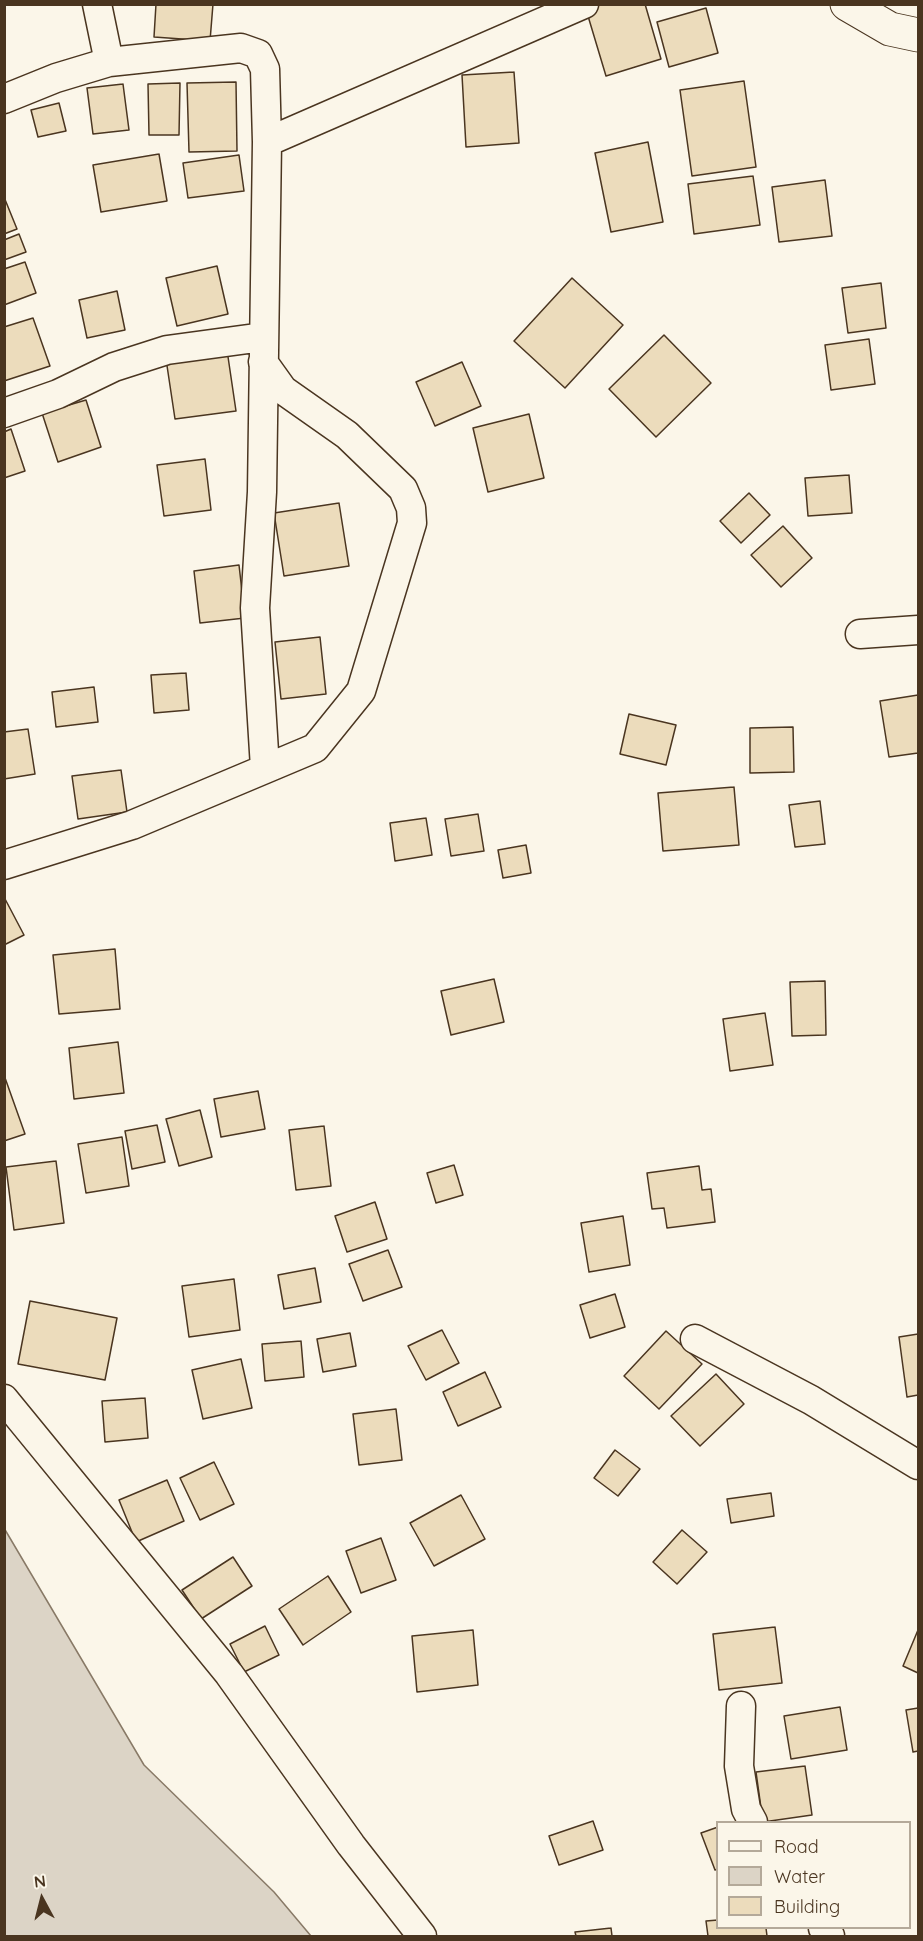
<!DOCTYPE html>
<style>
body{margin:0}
#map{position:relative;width:923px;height:1941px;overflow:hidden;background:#fbf6e9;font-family:Quicksand,sans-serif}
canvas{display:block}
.frame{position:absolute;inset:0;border:6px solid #4a3520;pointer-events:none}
.legend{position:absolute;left:716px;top:1821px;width:195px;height:108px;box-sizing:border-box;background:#fbf6e9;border:2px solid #b4a999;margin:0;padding:8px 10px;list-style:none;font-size:18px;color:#4a3520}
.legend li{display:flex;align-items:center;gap:12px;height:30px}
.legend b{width:30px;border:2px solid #b4a999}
.north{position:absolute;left:12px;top:1869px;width:60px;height:60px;-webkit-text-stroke:4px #fbf6e9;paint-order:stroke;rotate:353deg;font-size:16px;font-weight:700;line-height:24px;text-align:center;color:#4a3520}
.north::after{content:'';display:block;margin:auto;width:21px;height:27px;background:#4a3520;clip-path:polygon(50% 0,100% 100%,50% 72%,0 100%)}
</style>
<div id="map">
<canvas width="923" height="1941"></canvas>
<div class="frame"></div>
<ul class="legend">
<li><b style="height:8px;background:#fbf6e9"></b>Road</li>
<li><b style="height:16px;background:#dcd4c6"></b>Water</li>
<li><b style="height:16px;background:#ecdcbc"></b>Building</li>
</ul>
<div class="north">N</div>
</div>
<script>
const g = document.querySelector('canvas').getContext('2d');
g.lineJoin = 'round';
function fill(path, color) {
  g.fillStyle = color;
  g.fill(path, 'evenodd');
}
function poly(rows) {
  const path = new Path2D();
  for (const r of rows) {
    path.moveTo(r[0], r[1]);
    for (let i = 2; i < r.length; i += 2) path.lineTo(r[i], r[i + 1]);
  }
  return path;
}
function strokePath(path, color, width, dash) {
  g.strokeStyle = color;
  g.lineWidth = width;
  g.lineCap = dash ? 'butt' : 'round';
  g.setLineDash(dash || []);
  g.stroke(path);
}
const water = poly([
 [4,1528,144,1765,274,1892,311,1936,5,1936,4,1528]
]);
fill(water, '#dcd4c6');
strokePath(water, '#887966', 1.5);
const building = poly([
 [156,4,213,4,210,41,154,37,156,4],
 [589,4,645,4,661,59,606,76,585,6,589,4],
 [706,8,718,53,669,67,657,22,706,8],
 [514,72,519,143,466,147,462,75,514,72],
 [744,81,756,167,692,176,680,90,744,81],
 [236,82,237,151,189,152,187,83,236,82],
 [180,83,179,135,149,135,148,84,180,83],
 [123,84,129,130,93,134,87,88,123,84],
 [59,103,66,131,38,137,31,110,59,103],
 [648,142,663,222,611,232,595,153,648,142],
 [159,154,167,201,101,212,93,165,159,154],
 [239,155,244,191,188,198,183,163,239,155],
 [753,176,760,225,694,234,688,184,753,176],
 [825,180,832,236,779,242,772,187,825,180],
 [4,197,17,229,4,234,4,197],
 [19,234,26,252,4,260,4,240,19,234],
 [25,262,36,293,4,305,4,269,25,262],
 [217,266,228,314,177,326,166,278,217,266],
 [572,278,623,325,565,388,514,341,572,278],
 [881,283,886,328,848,333,842,288,881,283],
 [117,291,125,330,87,338,79,300,117,291],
 [33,318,50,366,4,381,4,327,33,318],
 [664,335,711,383,656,437,609,389,664,335],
 [869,339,875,384,831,390,825,345,869,339],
 [227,350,236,411,175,419,166,359,227,350],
 [462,362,481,406,435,426,416,382,462,362],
 [86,400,101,447,58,462,42,413,86,400],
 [529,414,544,478,488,492,473,428,529,414],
 [11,429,25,471,4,478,4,432,11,429],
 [205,459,211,510,164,516,157,465,205,459],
 [849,475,852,513,808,516,805,478,849,475],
 [749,493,770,515,741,543,720,521,749,493],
 [339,503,349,566,284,576,274,513,339,503],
 [783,526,812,558,781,587,751,555,783,526],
 [239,565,245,618,200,623,194,571,239,565],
 [320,637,326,694,281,699,275,642,320,637],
 [186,673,189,710,154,713,151,675,186,673],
 [94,687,98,722,56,727,52,692,94,687],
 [918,695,918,753,889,757,880,701,918,695],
 [629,714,676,725,666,765,620,754,629,714],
 [793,727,794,772,750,773,750,728,793,727],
 [28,729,35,774,4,779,4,732,28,729],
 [121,770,127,812,78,819,72,776,121,770],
 [734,787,739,845,663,851,658,793,734,787],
 [820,801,825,844,795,847,789,805,820,801],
 [478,814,484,851,451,856,445,819,478,814],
 [426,818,432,855,395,861,390,823,426,818],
 [526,845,531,873,503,878,498,850,526,845],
 [4,897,24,935,4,945,4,897],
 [115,949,120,1009,59,1014,53,955,115,949],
 [494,979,504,1022,451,1035,441,991,494,979],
 [825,981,826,1035,792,1036,790,982,825,981],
 [765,1013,773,1065,730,1071,723,1019,765,1013],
 [118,1042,124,1093,74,1099,69,1048,118,1042],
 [4,1075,25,1134,4,1141,4,1075],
 [258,1091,265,1129,221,1137,214,1099,258,1091],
 [200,1110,212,1157,179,1166,166,1119,200,1110],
 [157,1125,165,1162,132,1169,125,1131,157,1125],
 [324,1126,331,1186,296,1190,289,1130,324,1126],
 [122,1137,129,1186,86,1193,78,1144,122,1137],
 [56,1161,64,1223,14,1230,6,1167,56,1161],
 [454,1165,463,1195,436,1203,427,1173,454,1165],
 [699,1166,702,1190,711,1189,715,1222,667,1228,664,1208,652,1209,647,1173,699,1166],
 [375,1202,387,1239,347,1252,335,1216,375,1202],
 [623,1216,630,1265,589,1272,581,1223,623,1216],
 [388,1250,402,1287,363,1301,349,1264,388,1250],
 [315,1268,321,1302,284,1309,278,1275,315,1268],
 [234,1279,240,1330,189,1337,182,1286,234,1279],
 [615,1294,625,1327,590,1338,580,1305,615,1294],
 [30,1301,117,1318,105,1380,18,1364,30,1301],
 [442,1330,459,1363,426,1380,408,1346,442,1330],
 [666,1331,702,1364,659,1409,624,1376,666,1331],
 [350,1333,356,1366,323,1372,317,1339,350,1333],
 [918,1334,918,1395,907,1397,899,1337,918,1334],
 [301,1341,304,1377,265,1381,262,1344,301,1341],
 [241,1359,252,1408,203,1419,192,1370,241,1359],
 [485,1372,501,1407,458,1426,443,1392,485,1372],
 [716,1374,744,1404,700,1446,671,1416,716,1374],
 [145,1398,148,1438,105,1442,102,1401,145,1398],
 [396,1409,402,1460,359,1465,353,1414,396,1409],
 [615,1450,640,1469,618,1496,594,1478,615,1450],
 [214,1462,234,1504,200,1520,180,1478,214,1462],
 [167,1480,184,1521,136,1542,119,1500,167,1480],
 [771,1493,774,1516,731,1523,727,1499,771,1493],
 [461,1495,485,1539,434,1566,410,1523,461,1495],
 [682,1530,707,1552,677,1584,653,1562,682,1530],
 [381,1538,396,1580,361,1593,346,1551,381,1538],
 [233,1557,252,1586,201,1619,182,1590,233,1557],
 [328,1576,351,1612,303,1645,279,1609,328,1576],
 [265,1626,279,1655,244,1672,230,1644,265,1626],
 [775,1627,782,1683,719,1690,713,1634,775,1627],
 [473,1630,478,1685,417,1692,412,1636,473,1630],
 [918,1630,918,1673,903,1666,918,1630],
 [840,1707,847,1750,791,1759,784,1716,840,1707],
 [918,1708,918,1751,913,1752,906,1710,918,1708],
 [805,1766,812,1815,763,1822,756,1772,805,1766],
 [593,1821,603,1850,559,1865,549,1836,593,1821],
 [718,1827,718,1869,715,1870,701,1833,718,1827],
 [718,1920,718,1928,766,1928,767,1936,708,1936,706,1921,718,1920],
 [611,1928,612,1936,576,1936,575,1932,611,1928]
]);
fill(building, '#ecdcbc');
strokePath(building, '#4a3520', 1.5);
const street = poly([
 [97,4,109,62],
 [4,99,56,78,109,62,241,48,258,54,265,69,267,142,262,492,255,608,265,768],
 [267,142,584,4],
 [4,413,58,394,114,367,167,350,263,337],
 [860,634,918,630],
 [4,865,132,825,315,748,361,691,412,523,411,508,403,489,347,435,283,390,263,362],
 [695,1339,811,1400,918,1465],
 [4,1399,229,1674,351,1845,422,1936],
 [741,1706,739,1766,746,1809,753,1822],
 [823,1928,830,1936]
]);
const primary = poly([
 [847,4,890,29,918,35]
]);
strokePath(street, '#4a3520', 31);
strokePath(primary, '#4a3520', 35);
strokePath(street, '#fbf6e9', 28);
strokePath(primary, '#fbf6e9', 33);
</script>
